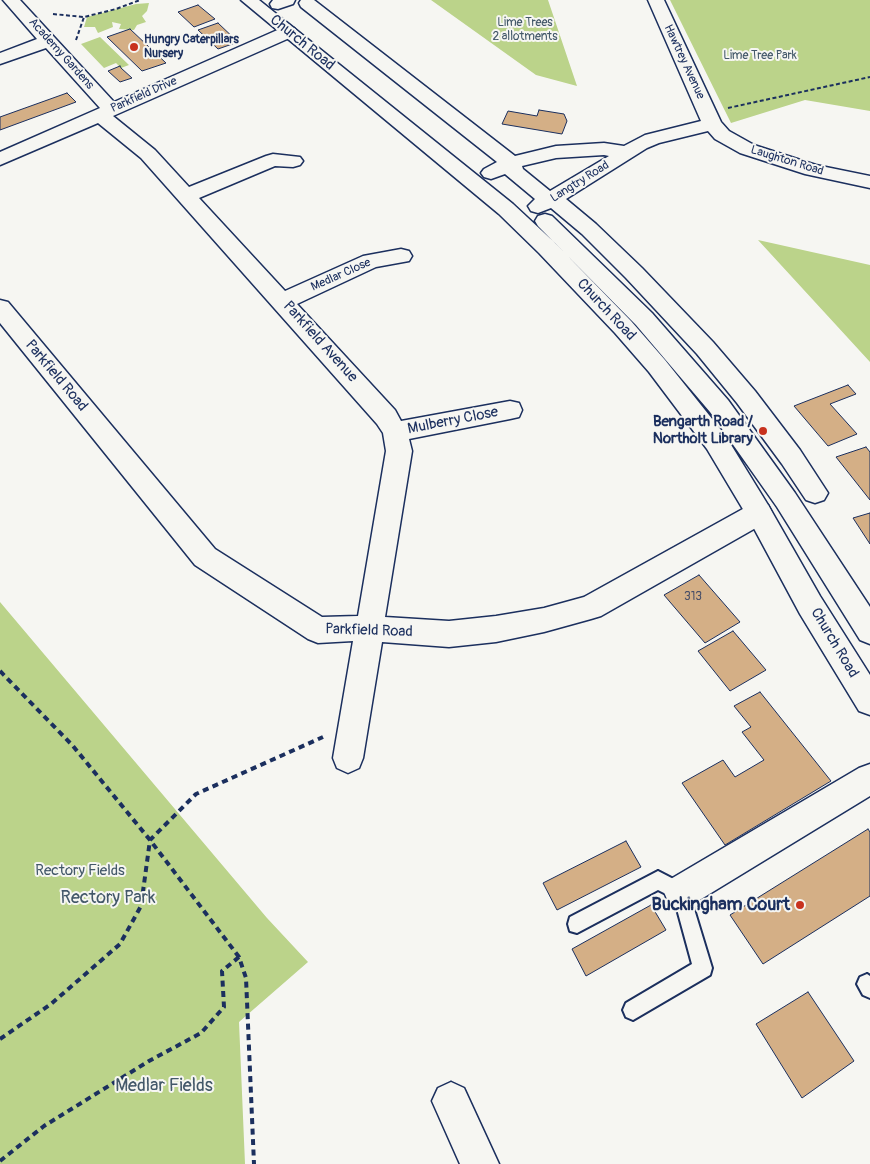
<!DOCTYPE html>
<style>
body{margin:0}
canvas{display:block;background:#f6f6f2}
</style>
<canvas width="870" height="1164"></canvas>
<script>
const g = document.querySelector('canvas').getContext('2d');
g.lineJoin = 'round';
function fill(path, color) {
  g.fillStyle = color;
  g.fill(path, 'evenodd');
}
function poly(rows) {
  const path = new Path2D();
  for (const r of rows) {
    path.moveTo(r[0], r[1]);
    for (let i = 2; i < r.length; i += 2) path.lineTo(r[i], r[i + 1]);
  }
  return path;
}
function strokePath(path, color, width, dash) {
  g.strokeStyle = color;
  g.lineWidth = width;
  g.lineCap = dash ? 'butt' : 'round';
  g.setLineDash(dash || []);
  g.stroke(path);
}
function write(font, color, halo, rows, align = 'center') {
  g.font = font + ' Pangolin,sans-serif';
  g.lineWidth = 4;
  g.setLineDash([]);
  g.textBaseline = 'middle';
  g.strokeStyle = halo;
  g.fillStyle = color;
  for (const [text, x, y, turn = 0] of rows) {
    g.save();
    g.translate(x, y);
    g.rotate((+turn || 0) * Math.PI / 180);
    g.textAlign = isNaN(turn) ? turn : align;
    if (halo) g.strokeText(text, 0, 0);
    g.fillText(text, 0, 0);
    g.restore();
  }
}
fill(poly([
 [431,0,548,0,577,86,536,75],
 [670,0,870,0,870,111,805,100,731,123],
 [149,3,147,11,142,16,146,22,137,25,134,30,119,29,121,24,112,22,113,27,98,33,95,27,84,27,87,17,136,4],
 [100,37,129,65,121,68,116,63,104,68,81,44],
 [758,240,870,265,870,362],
 [0,602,267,918,308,962,239,1022,245,1164,0,1164]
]), '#bbd38a');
const building = poly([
 [198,5,215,19,194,27,178,12,198,5],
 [218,23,238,42,218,49,198,30,218,23],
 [130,29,166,63,142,71,107,37,130,29],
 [120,66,121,68,132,78,120,82,108,71,120,66],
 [67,93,76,102,0,130,0,117,67,93],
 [539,110,564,114,567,121,562,134,502,124,508,111,537,116,539,110],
 [848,385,856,394,830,404,857,434,828,446,794,406,848,385],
 [866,447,870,452,870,500,836,457,866,447],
 [870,513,870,544,853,518,870,513],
 [699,575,740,622,705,643,664,595,699,575],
 [733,631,766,670,730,691,698,651,733,631],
 [760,692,831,781,725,845,682,783,723,760,735,777,764,760,742,732,751,727,734,706,760,692],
 [868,829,870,832,870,896,763,964,730,915,868,829],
 [626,841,641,867,557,910,543,883,626,841],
 [651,905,666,930,586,976,572,949,651,905],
 [808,992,854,1061,802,1098,756,1024,808,992]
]);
fill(building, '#d4af86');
strokePath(building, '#1b2f5e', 1);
const lane = poly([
 [658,871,687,886,712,968,710,975,633,1020,626,1017,623,1010,626,1003,692,964,674,898,658,890,577,933,570,931,568,924,570,917,658,871],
 [867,974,870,976,870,998,863,995,857,984,860,977,867,974]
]);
const street = poly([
 [3,0,20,0,114,102,282,28,288,27,294,28,297,32,294,36,113,116,155,150,189,187,266,156,273,154,300,157,303,161,300,165,293,167,275,166,199,198,285,291,363,256,401,249,409,251,412,256,409,261,376,267,297,304,395,410,401,421,510,401,519,403,522,410,519,417,510,419,409,439,412,451,385,617,449,621,496,616,544,608,584,597,750,505,759,502,768,505,772,513,768,521,601,616,591,619,544,632,496,642,449,647,382,642,363,758,359,768,348,773,337,768,333,758,353,641,318,643,308,639,195,565,0,323,0,300,8,302,215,549,322,617,358,616,386,451,383,433,377,424,141,158,98,123,0,165,0,152,100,108,46,48,0,64,0,53,37,39,3,0],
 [273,0,295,0,293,4,278,9,272,8,270,4,273,0],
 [301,0,314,0,515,156,556,146,604,143,624,146,645,135,701,121,648,0,664,0,721,122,729,131,754,145,816,165,870,176,870,188,805,174,740,153,715,139,708,131,659,143,647,148,566,199,596,224,642,268,713,342,755,391,800,450,828,493,824,500,815,503,806,500,782,464,737,403,697,354,626,278,582,234,551,208,538,213,531,211,528,206,535,199,505,174,491,179,484,177,481,173,484,169,497,162,301,7,299,3,301,0],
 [604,155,609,156,550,191,523,169,522,166,556,158,604,155],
 [870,764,870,796,693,904,681,909,669,904,664,892,669,880,859,768,870,764],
 [451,1082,464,1088,499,1164,460,1164,432,1101,438,1088,451,1082]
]);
const highway = poly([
 [241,0,259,0,513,204,555,243,631,321,665,360,725,435,768,505,820,596,870,675,870,715,859,711,800,614,750,521,707,449,649,372,615,333,539,253,499,214,241,0],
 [545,214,552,216,652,313,728,400,795,493,870,607,870,644,860,640,777,507,710,412,636,325,538,226,535,221,538,216,545,214]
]);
strokePath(lane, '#1b2f5e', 4);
strokePath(street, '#1b2f5e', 3);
strokePath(highway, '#1b2f5e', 3);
strokePath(poly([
 [53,14,84,17,116,9,140,0],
 [76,40,84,17],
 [728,108,870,77]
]), '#1b2f5e', 2, [4, 2.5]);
strokePath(poly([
 [0,671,73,746,150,840,239,957,246,978,254,1164],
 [0,1039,51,1004,120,944,141,906,150,840,196,794,323,737],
 [0,1161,44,1126,149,1061,201,1033,224,1007,222,971,239,957]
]), '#1b2f5e', 4, [6, 4.5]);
fill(lane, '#f6f6f2');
fill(street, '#f6f6f2');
fill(highway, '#f6f6f2');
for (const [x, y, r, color] of [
 [134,47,5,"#c8321e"],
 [763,431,5,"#c8321e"],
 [800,905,5,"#c8321e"]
]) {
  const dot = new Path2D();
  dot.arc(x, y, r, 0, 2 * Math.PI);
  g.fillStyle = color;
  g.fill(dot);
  strokePath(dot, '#f6f6f2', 2);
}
write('12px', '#435869', '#f6f6f2', [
 ["Lime Trees",525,23],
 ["2 allotments",525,37],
 ["Lime Tree Park",760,56]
]);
write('bold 12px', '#1b2f5e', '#f6f6f2', [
 ["Hungry Caterpillars",144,40],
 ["Nursery",144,54]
], 'left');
write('12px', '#1b2f5e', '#f6f6f2', [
 ["Academy Gardens",61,54,48],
 ["Hawtrey Avenue",684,62,65],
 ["Parkfield Drive",144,95,-24],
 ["Laughton Road",787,161,17],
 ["Langtry Road",580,182,-32],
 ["Medlar Close",341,275,-24]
]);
write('12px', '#494f68', null, [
 ["313",693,597]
]);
write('15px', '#1b2f5e', '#f6f6f2', [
 ["Church Road",302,43,39],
 ["Church Road",606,310,47],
 ["Parkfield Avenue",320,342,48],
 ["Parkfield Road",56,376,50],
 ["Mulberry Close",453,421,-11],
 ["Parkfield Road",369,631,2],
 ["Church Road",834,643,59]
]);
write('bold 15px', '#1b2f5e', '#f6f6f2', [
 ["Bengarth Road /",753,422],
 ["Northolt Library",753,439]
], 'right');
write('15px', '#435869', '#f6f6f2', [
 ["Rectory Fields",80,871]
]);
write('18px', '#435869', '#f6f6f2', [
 ["Rectory Park",108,898],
 ["Medlar Fields",164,1086]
]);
write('bold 18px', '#1b2f5e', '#f6f6f2', [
 ["Buckingham Court",790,905]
], 'right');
</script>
